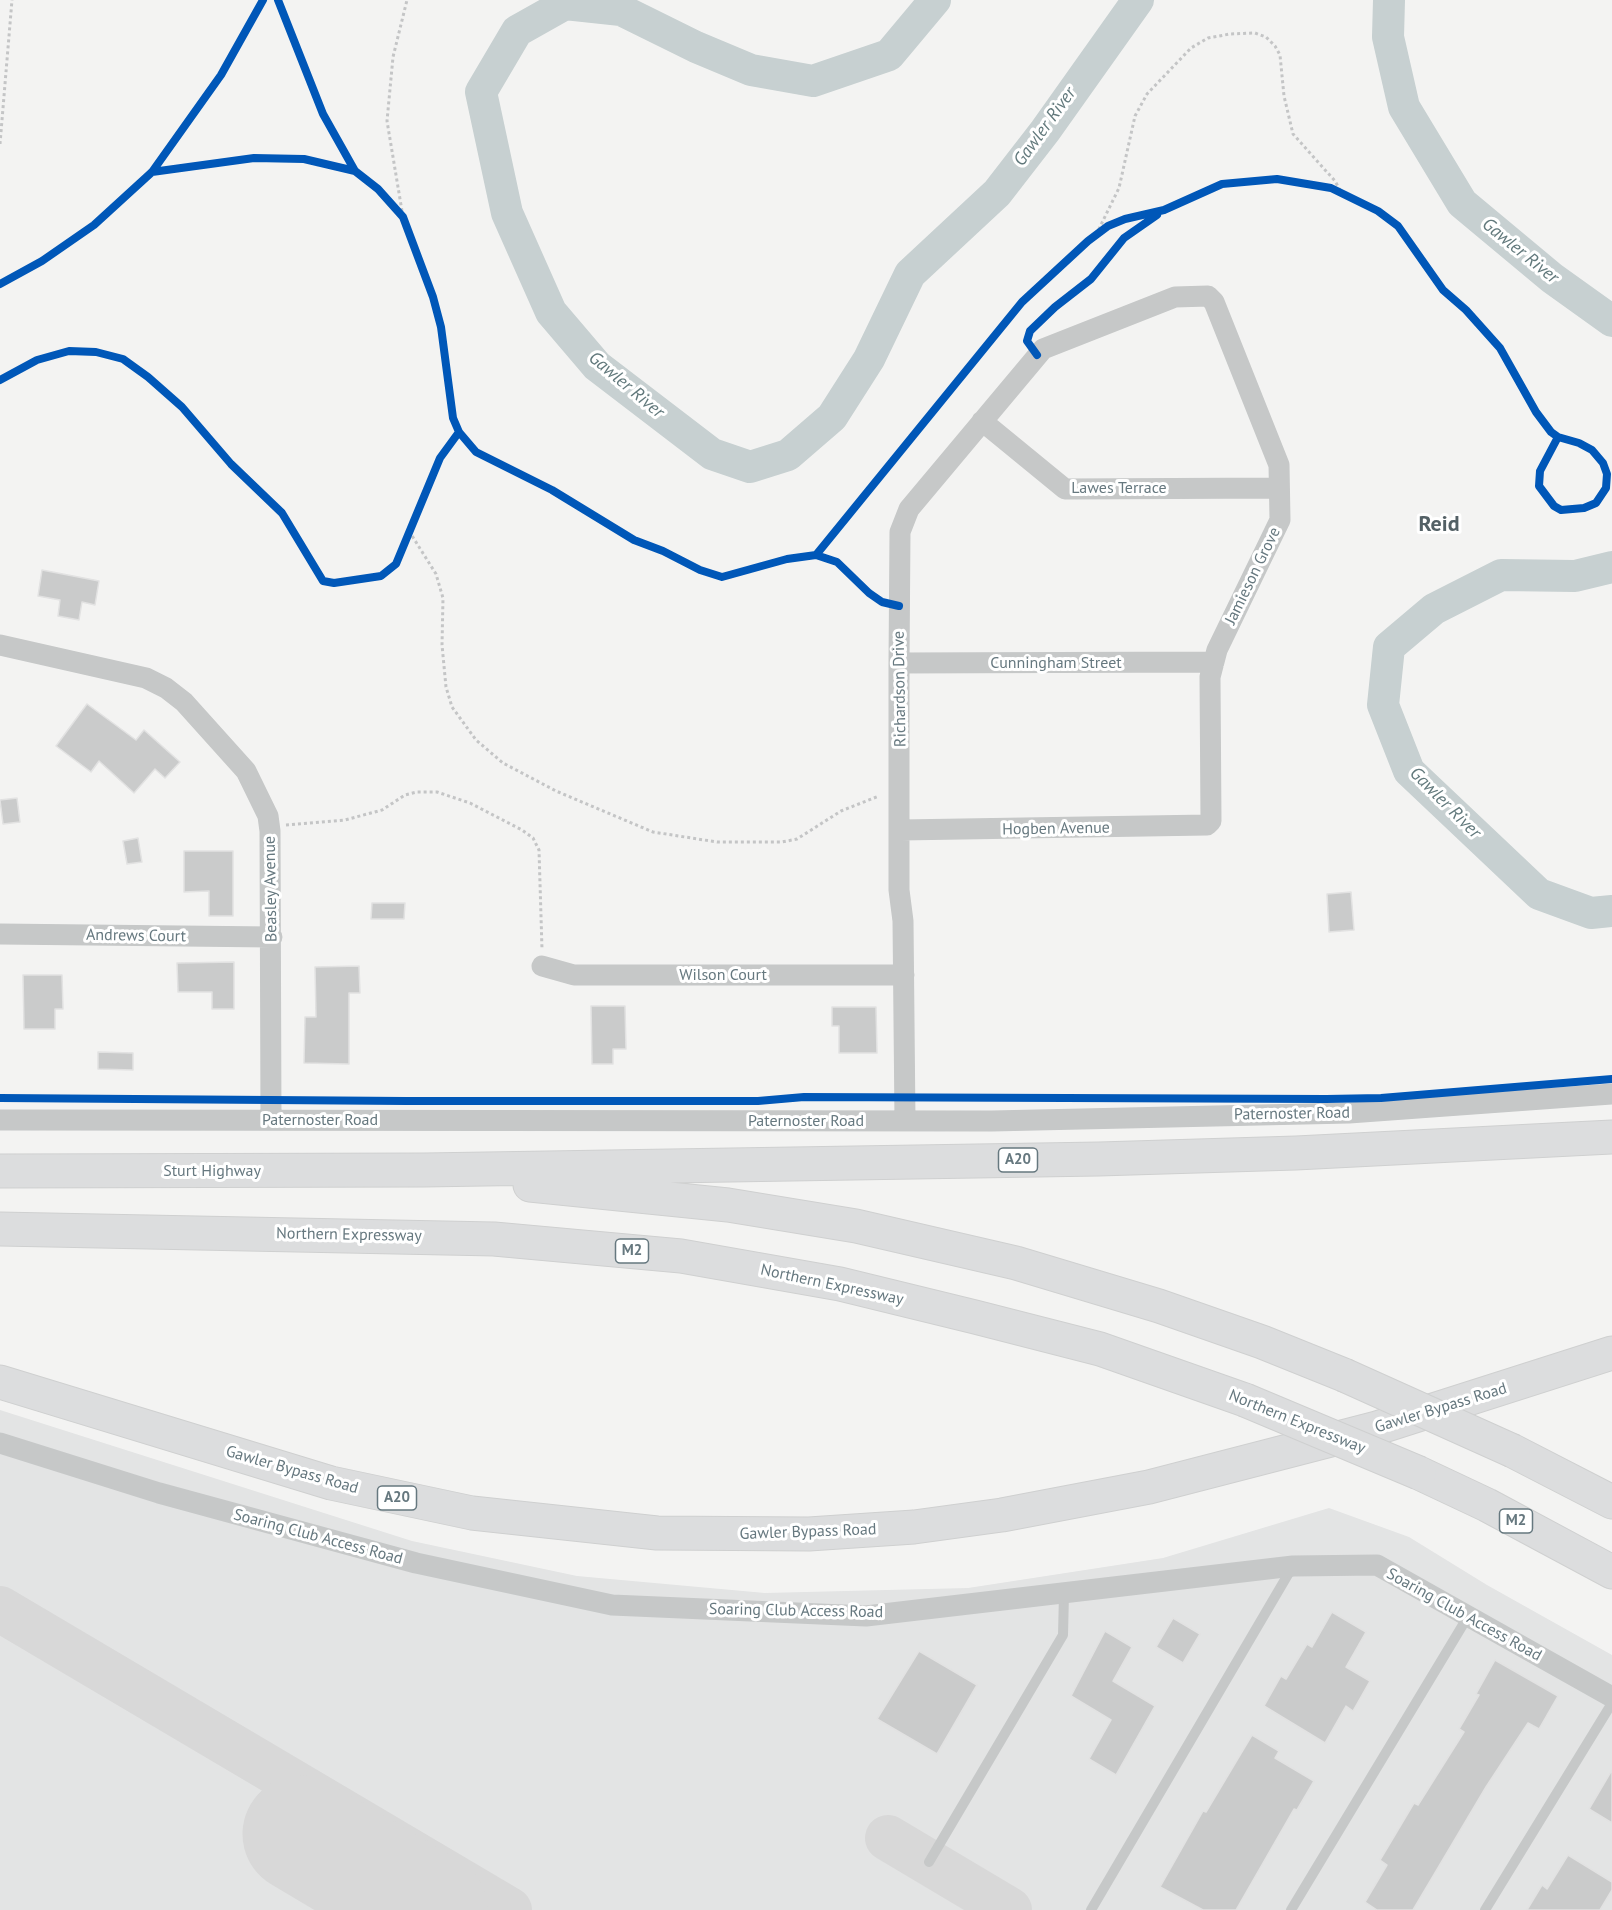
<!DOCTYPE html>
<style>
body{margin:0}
canvas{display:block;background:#f3f3f2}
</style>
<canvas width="1612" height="1910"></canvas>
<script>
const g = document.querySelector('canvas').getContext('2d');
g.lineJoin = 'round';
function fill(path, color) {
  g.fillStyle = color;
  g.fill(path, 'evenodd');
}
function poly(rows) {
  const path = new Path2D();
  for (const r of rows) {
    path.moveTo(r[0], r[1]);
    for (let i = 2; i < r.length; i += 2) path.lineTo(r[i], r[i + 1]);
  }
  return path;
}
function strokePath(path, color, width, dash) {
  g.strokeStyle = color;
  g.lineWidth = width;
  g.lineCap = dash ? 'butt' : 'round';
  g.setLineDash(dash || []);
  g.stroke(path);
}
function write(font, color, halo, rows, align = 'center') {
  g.font = font + ' "PT Sans",sans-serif';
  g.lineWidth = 6;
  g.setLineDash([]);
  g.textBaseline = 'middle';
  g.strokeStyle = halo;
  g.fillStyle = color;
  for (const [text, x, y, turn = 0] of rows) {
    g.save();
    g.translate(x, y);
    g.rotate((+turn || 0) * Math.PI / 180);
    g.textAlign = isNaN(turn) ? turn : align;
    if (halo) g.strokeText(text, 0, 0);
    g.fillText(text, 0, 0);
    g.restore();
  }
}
fill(poly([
 [0,1410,412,1541,577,1576,765,1593,968,1588,1163,1558,1329,1508,1409,1537,1487,1585,1612,1655,1612,1910,0,1910]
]), '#e3e4e4');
strokePath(poly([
 [935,0,889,55,813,81,751,70,696,47,621,10,565,4,517,31,481,92,507,213,551,312,597,366,712,454,750,467,788,455,832,417,869,359,910,274,997,193,1045,131,1138,0],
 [1389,0,1388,37,1404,107,1462,203,1552,278,1612,321],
 [1612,567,1575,576,1501,575,1434,609,1389,647,1383,705,1409,771,1539,894,1591,913,1612,911]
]), '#c7d0d1', 32);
strokePath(poly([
 [0,1609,509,1910],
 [888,1838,1009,1910]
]), '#d8d8d8', 46);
strokePath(poly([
 [301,1834,429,1910]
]), '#d8d8d8', 117);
const building = poly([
 [42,570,99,581,95,605,82,602,79,620,58,616,60,600,38,596,42,570],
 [87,704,136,740,144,730,180,762,165,778,155,769,134,793,99,761,91,772,56,746,87,704],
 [17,798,20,822,3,824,0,800,17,798],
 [138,838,142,862,127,864,123,841,138,838],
 [184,851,233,851,233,916,209,916,209,891,184,892,184,851],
 [1351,892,1354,930,1329,932,1327,894,1351,892],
 [372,903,405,903,404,919,371,919,372,903],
 [234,962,234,1009,212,1009,212,992,178,992,177,963,234,962],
 [359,966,360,993,349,993,349,1064,304,1063,305,1017,316,1017,315,967,359,966],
 [23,975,62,975,63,1009,55,1009,55,1029,24,1029,23,975],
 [591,1006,625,1006,626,1049,613,1049,613,1064,592,1064,591,1006],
 [832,1007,876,1007,877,1053,839,1053,839,1026,832,1026,832,1007],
 [98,1052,133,1053,133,1070,98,1069,98,1052],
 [1332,1612,1366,1632,1346,1667,1370,1681,1353,1711,1346,1706,1325,1743,1264,1706,1281,1676,1286,1679,1307,1644,1312,1647,1332,1612],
 [1173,1618,1200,1634,1183,1663,1156,1647,1173,1618],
 [1105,1631,1132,1647,1113,1681,1155,1706,1116,1775,1089,1759,1111,1720,1071,1696,1105,1631],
 [919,1651,977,1685,937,1754,877,1719,919,1651],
 [1495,1660,1558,1696,1539,1729,1528,1723,1486,1787,1413,1910,1377,1910,1365,1902,1387,1865,1380,1860,1414,1803,1418,1805,1464,1732,1459,1729,1479,1695,1476,1694,1495,1660],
 [1252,1735,1279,1751,1275,1758,1314,1781,1297,1810,1294,1809,1236,1910,1203,1910,1160,1887,1203,1811,1206,1812,1252,1735],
 [1612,1770,1612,1823,1589,1809,1612,1770],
 [1568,1855,1612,1882,1612,1890,1600,1910,1527,1910,1542,1885,1547,1889,1568,1855]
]);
fill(building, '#cacbcb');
strokePath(building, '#e2e2e2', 1.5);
const highway = poly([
 [0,1171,424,1170,1099,1159,1296,1153,1612,1137],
 [530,1185,728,1205,856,1226,1016,1263,1159,1306,1262,1342,1344,1375],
 [0,1229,494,1239,681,1256,840,1284,975,1317,1100,1349,1245,1400],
 [0,1382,331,1483,472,1513,657,1533,809,1534,914,1527,1002,1515,1149,1487,1377,1428,1612,1353],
 [1513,1451,1612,1502],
 [1419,1473,1487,1505,1612,1572]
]);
strokePath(highway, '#cfd0d0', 35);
strokePath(poly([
 [0,144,12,0],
 [403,217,387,121,393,57,407,0],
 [1096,235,1119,188,1135,116,1147,94,1191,48,1208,38,1230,34,1255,33,1266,37,1275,46,1280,55,1284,96,1293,134,1335,181,1341,192],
 [409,531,436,574,443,598,442,645,446,687,452,707,476,740,503,763,556,791,653,832,717,842,782,842,797,839,841,811,879,796],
 [286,825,345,820,382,810,405,795,417,792,437,792,470,803,522,830,533,838,539,850,542,949]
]), '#c4c5c6', 3, [3, 3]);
strokePath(poly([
 [929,1862,1063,1635,1064,1594],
 [1091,1910,1293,1566],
 [1291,1910,1467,1618],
 [1485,1910,1612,1703]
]), '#c6c8c8', 10);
strokePath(poly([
 [982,421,1065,489,1279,488],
 [0,645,146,678,166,688,184,702,246,771,268,816,270,831,271,1120],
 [899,663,1214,662],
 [901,830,1207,825,1211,821,1210,677,1217,650,1280,520,1279,465,1214,302,1208,296,1175,297,1043,349,909,509,900,532,899,663,899,890,903,921,905,1121],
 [0,934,272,937],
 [542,966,574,975,904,975],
 [0,1120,992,1121,1349,1113,1612,1094],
 [0,1443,159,1493,416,1563,612,1605,866,1616,1293,1566,1377,1565,1612,1697]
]), '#c6c8c8', 21);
strokePath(highway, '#dcddde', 33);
const highwayBridge = poly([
 [1344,1375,1513,1451],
 [1245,1400,1419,1473]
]);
strokePath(highwayBridge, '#cfd0d0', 35, []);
strokePath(highwayBridge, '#dcddde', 33);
strokePath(poly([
 [278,0,323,114,355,171],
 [152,172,254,158,304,159,355,171,378,189,403,217,433,297,441,327,453,418,459,432,476,452,552,490,634,540,663,551,700,570,722,577,787,559,816,555,837,562,869,593,882,602,899,606],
 [0,284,42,261,94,225,152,172,221,75,263,0],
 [1037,355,1027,341,1030,331,1055,307,1091,279,1124,238,1157,215],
 [0,380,37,360,69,351,96,352,123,359,148,377,182,407,231,464,282,513,323,581,334,583,381,576,396,564,440,458,459,432],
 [816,555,1022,302,1088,241,1108,226,1125,219,1164,210,1222,184,1277,179,1331,188,1378,211,1398,226,1443,290,1466,310,1500,348,1536,412,1551,432,1558,437,1579,443,1592,450,1603,463,1607,474,1606,488,1596,503,1584,508,1561,510,1554,506,1539,486,1540,471,1558,437],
 [0,1098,406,1101,758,1101,804,1097,1326,1099,1381,1098,1612,1079]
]), '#0057b8', 8);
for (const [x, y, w] of [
 [1018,1160,39],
 [632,1251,33],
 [397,1498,39],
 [1516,1521,33]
]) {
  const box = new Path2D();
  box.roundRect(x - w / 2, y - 12, w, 24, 4.5);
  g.fillStyle = '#fff';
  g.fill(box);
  strokePath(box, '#66787f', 1.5);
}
write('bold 15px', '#66787f', null, [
 ["A20",1018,1160],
 ["M2",632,1251],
 ["A20",397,1498],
 ["M2",1516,1521]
]);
write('16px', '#66787f', '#fff', [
 ["Lawes Terrace",1119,488],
 ["Jamieson Grove",1253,576,-64],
 ["Cunningham Street",1056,663],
 ["Richardson Drive",900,689,-91],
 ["Hogben Avenue",1056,829,-1],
 ["Beasley Avenue",271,889,-91],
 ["Andrews Court",136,936,1],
 ["Wilson Court",723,975],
 ["Paternoster Road",1292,1114,-1],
 ["Paternoster Road",320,1120],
 ["Paternoster Road",806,1121],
 ["Sturt Highway",212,1171],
 ["Northern Expressway",349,1235,1],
 ["Northern Expressway",832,1285,12],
 ["Gawler Bypass Road",1441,1408,-17],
 ["Northern Expressway",1297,1422,22],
 ["Gawler Bypass Road",292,1470,16],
 ["Gawler Bypass Road",808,1532,-2],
 ["Soaring Club Access Road",318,1537,15],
 ["Soaring Club Access Road",796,1611,1],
 ["Soaring Club Access Road",1464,1615,29]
]);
write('italic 18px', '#62797c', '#fff', [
 ["Gawler River",1045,127,-54],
 ["Gawler River",1520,251,39],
 ["Gawler River",626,385,40],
 ["Gawler River",1445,803,45]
]);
write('bold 22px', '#536065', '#fff', [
 ["Reid",1439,525]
]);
</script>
